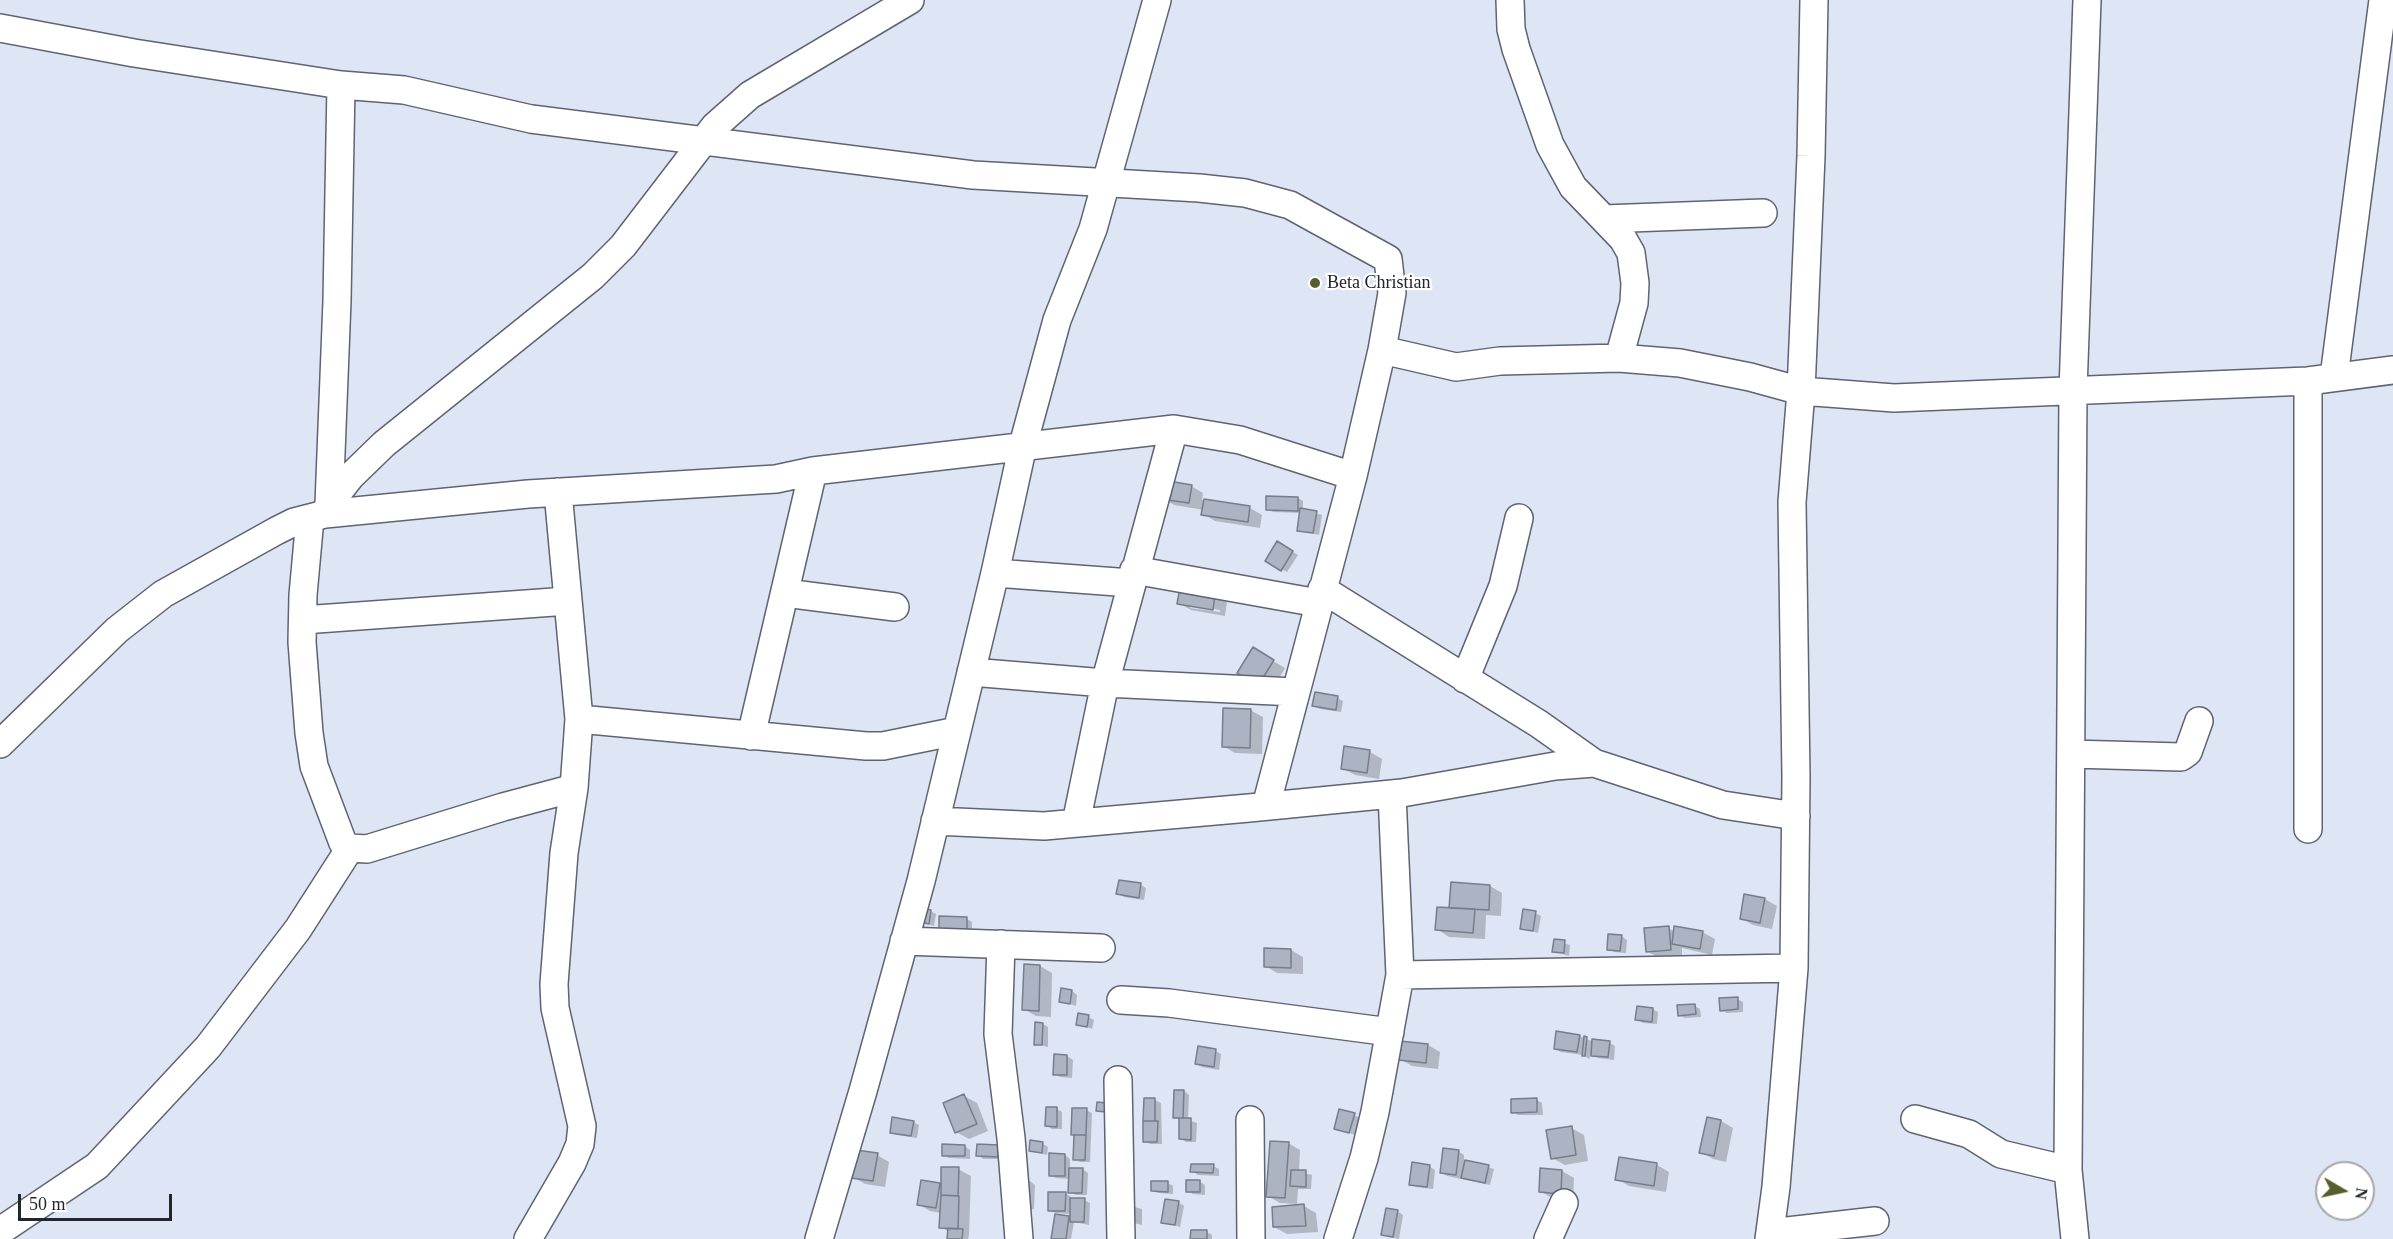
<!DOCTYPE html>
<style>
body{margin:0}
#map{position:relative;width:2393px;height:1239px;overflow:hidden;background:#dee5f4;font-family:Georgia,serif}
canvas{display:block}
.north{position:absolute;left:2315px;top:1161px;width:60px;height:60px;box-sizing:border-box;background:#fff;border:2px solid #a7a8ab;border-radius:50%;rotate:99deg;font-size:16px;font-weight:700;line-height:24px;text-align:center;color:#23262c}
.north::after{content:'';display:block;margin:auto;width:21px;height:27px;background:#565e2c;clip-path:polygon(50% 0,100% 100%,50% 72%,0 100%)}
.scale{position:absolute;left:18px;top:1194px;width:154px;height:27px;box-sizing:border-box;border:3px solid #23262c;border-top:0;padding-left:8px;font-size:18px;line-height:21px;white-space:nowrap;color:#23262c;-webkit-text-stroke:4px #fff;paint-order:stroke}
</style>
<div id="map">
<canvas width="2393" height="1239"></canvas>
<div class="north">N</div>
<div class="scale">50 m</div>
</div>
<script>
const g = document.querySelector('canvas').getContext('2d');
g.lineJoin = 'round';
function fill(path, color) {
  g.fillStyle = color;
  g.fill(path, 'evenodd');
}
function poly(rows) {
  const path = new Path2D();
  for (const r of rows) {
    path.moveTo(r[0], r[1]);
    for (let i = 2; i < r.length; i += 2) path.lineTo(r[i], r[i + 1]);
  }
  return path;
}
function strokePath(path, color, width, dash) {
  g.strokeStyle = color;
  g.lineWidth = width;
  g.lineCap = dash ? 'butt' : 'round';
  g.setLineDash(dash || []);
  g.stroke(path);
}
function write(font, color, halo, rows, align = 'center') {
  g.font = font + ' Georgia,serif';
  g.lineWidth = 4.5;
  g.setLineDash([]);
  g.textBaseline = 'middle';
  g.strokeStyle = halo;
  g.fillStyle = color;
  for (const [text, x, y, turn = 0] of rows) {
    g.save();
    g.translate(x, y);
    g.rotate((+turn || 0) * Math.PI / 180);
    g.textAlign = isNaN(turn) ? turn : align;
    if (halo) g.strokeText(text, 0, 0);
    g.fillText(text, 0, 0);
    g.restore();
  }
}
fill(poly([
 [1191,486,1203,493,1202,500,1250,508,1262,515,1260,528,1215,521,1203,514,1204,510,1174,505,1162,498],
 [1298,498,1303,501,1303,510,1322,515,1319,535,1298,530,1301,513,1273,512,1267,509],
 [1278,543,1298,555,1287,572,1267,561],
 [1228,595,1225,616,1191,610,1179,603],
 [1190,605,1220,610,1220,612,1190,608],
 [1253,649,1285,668,1271,692,1259,685],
 [1337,698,1343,701,1341,712,1320,709,1314,706],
 [1250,710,1263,717,1262,754,1235,753,1223,746],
 [1370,752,1382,759,1379,779,1355,775,1342,768],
 [1452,884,1490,886,1502,893,1501,916,1486,915,1485,939,1449,937,1437,929,1451,909],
 [1141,885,1146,888,1144,900,1124,897,1118,893],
 [1745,895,1765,899,1777,906,1772,929,1753,925,1741,918],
 [930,911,936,914,934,926,922,922],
 [1535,913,1541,916,1538,933,1522,928],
 [967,919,972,922,972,935,940,931],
 [1668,928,1675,932,1702,932,1715,939,1712,955,1682,948,1682,956,1659,958,1647,951],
 [1621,936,1627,940,1626,953,1614,952,1609,949],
 [1555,941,1570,945,1569,956,1553,951],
 [1291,950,1303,957,1303,974,1277,973,1265,966],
 [1025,966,1040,966,1052,973,1051,1017,1036,1016,1024,1009],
 [1072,991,1077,995,1076,1006,1061,1001],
 [1737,999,1743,1002,1743,1012,1727,1013,1721,1010],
 [1695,1006,1700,1009,1701,1017,1685,1018,1679,1015],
 [1652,1009,1658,1012,1657,1024,1643,1023,1637,1019],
 [1088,1017,1094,1020,1092,1029,1078,1024],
 [1043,1024,1048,1027,1048,1047,1036,1044],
 [1579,1036,1594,1042,1610,1043,1615,1046,1614,1060,1598,1058,1591,1054,1589,1059,1583,1055,1561,1052,1555,1049],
 [1428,1045,1440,1052,1438,1069,1412,1066,1400,1059],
 [1199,1048,1216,1051,1221,1054,1219,1070,1202,1067,1196,1064],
 [1055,1056,1067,1056,1073,1060,1072,1078,1060,1077,1055,1074],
 [1184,1091,1189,1095,1188,1120,1197,1123,1196,1142,1186,1142,1180,1138,1181,1120,1175,1117],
 [964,1096,977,1103,988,1131,969,1139,956,1132],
 [1155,1100,1161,1103,1162,1144,1150,1144,1144,1141],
 [1537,1100,1542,1103,1543,1115,1518,1115,1513,1112],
 [1057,1109,1062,1112,1062,1129,1052,1129,1047,1126],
 [1086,1110,1092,1113,1090,1162,1080,1162,1075,1159],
 [1354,1115,1360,1118,1355,1135,1336,1128],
 [1721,1121,1733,1128,1726,1162,1713,1159,1701,1152],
 [913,1122,919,1125,917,1138,897,1135,891,1132],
 [1571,1128,1584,1135,1588,1161,1565,1165,1552,1158],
 [1288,1143,1300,1150,1299,1172,1312,1175,1311,1189,1298,1189,1297,1204,1280,1203,1268,1196],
 [1043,1144,1048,1147,1047,1155,1030,1150],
 [965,1146,970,1150,970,1159,949,1158,943,1155],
 [998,1146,1004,1159,983,1159,978,1155],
 [1459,1152,1464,1155,1464,1161,1494,1169,1490,1185,1447,1176,1442,1173],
 [877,1155,889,1162,885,1187,865,1184,853,1177],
 [1065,1155,1070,1159,1070,1169,1082,1169,1088,1173,1087,1195,1076,1195,1070,1192,1070,1179,1056,1178,1050,1175],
 [1657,1165,1669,1172,1666,1192,1629,1186,1617,1179],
 [1213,1166,1219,1169,1219,1176,1198,1175,1192,1171],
 [1430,1167,1435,1170,1433,1189,1416,1187,1410,1184],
 [958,1169,971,1176,969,1235,968,1239,949,1239,949,1232,941,1227,941,1213,930,1211,918,1204,922,1182,942,1186],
 [1541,1170,1562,1171,1574,1178,1573,1200,1552,1198,1540,1191],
 [1021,1181,1030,1181,1035,1185,1034,1209,1027,1209],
 [1200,1182,1205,1185,1205,1195,1193,1194,1187,1191],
 [1168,1183,1173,1186,1173,1194,1158,1193,1152,1190],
 [1065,1193,1071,1197,1071,1199,1084,1200,1090,1203,1089,1225,1074,1222,1071,1239,1053,1239,1069,1218,1071,1219,1071,1214,1055,1213,1049,1210],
 [1178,1202,1184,1206,1180,1227,1163,1222],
 [1131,1206,1142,1209,1142,1225,1130,1222],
 [1304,1206,1316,1213,1318,1232,1287,1234,1274,1227],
 [1397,1211,1403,1215,1399,1239,1388,1237,1382,1234],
 [1207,1232,1212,1235,1212,1239,1192,1239]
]), '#0003');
const building = poly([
 [1163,480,1192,485,1189,503,1160,499,1163,480],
 [1266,496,1298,497,1298,511,1266,510,1266,496],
 [1204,499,1250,506,1248,522,1201,515,1204,499],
 [1300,508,1317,511,1313,533,1297,531,1300,508],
 [1277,541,1293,551,1281,571,1265,561,1277,541],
 [1181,581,1216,587,1213,610,1177,604,1181,581],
 [1253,647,1274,660,1258,686,1237,673,1253,647],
 [1315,692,1338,696,1336,710,1312,706,1315,692],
 [1223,708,1251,709,1250,748,1222,747,1223,708],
 [1344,746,1370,750,1367,773,1341,769,1344,746],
 [1119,880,1141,883,1139,898,1116,894,1119,880],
 [1451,882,1490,885,1489,910,1449,908,1451,882],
 [1744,894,1765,898,1760,923,1740,919,1744,894],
 [1437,907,1475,909,1473,933,1435,930,1437,907],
 [923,908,931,910,929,924,920,922,923,908],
 [1523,909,1536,911,1533,931,1520,929,1523,909],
 [939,916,967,917,967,933,939,932,939,916],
 [1669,926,1671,950,1646,952,1644,928,1669,926],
 [1674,926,1703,931,1700,949,1672,944,1674,926],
 [1608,934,1622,935,1620,951,1607,950,1608,934],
 [1554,939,1565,940,1564,953,1552,952,1554,939],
 [1264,948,1291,949,1291,968,1264,967,1264,948],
 [1024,964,1040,965,1039,1011,1022,1010,1024,964],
 [1061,988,1072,990,1070,1004,1059,1002,1061,988],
 [1738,997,1738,1009,1720,1011,1719,998,1738,997],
 [1695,1004,1696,1014,1678,1016,1677,1005,1695,1004],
 [1637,1006,1653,1008,1652,1022,1635,1020,1637,1006],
 [1078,1013,1089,1015,1087,1027,1076,1025,1078,1013],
 [1035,1022,1043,1023,1042,1045,1034,1045,1035,1022],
 [1556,1031,1580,1035,1577,1052,1554,1049,1556,1031],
 [1584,1036,1587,1037,1585,1056,1582,1056,1584,1036],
 [1592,1039,1610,1041,1608,1057,1591,1056,1592,1039],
 [1400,1041,1428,1044,1426,1063,1398,1060,1400,1041],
 [1198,1046,1216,1049,1214,1067,1195,1064,1198,1046],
 [1054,1054,1067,1055,1067,1075,1053,1075,1054,1054],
 [1174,1090,1184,1090,1183,1118,1173,1118,1174,1090],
 [964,1094,977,1124,955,1133,943,1103,964,1094],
 [1144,1098,1155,1098,1155,1121,1143,1121,1144,1098],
 [1537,1098,1537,1112,1511,1113,1511,1099,1537,1098],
 [1097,1102,1108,1103,1106,1112,1096,1111,1097,1102],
 [1046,1107,1057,1107,1057,1127,1045,1126,1046,1107],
 [1072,1108,1087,1108,1086,1135,1071,1135,1072,1108],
 [1339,1109,1355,1113,1349,1133,1334,1129,1339,1109],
 [892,1117,914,1121,911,1136,890,1133,892,1117],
 [1707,1117,1721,1120,1714,1156,1699,1153,1707,1117],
 [1179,1118,1191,1118,1191,1140,1179,1139,1179,1118],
 [1143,1121,1158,1121,1157,1142,1143,1142,1143,1121],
 [1572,1126,1576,1155,1551,1159,1546,1130,1572,1126],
 [1074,1135,1086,1135,1085,1160,1073,1160,1074,1135],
 [1030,1140,1043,1142,1042,1153,1029,1151,1030,1140],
 [1270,1141,1289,1142,1285,1198,1266,1197,1270,1141],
 [942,1144,965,1145,965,1156,942,1156,942,1144],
 [977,1144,999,1145,998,1157,976,1156,977,1144],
 [1443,1148,1459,1150,1456,1175,1440,1173,1443,1148],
 [856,1150,878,1153,873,1181,851,1178,856,1150],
 [1049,1153,1065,1154,1065,1176,1049,1176,1049,1153],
 [1619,1157,1657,1163,1654,1186,1615,1180,1619,1157],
 [1465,1160,1489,1165,1485,1183,1461,1178,1465,1160],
 [1412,1162,1430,1165,1427,1187,1409,1185,1412,1162],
 [1191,1164,1214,1164,1213,1173,1190,1172,1191,1164],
 [941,1167,959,1167,958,1196,941,1195,941,1167],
 [1069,1168,1083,1168,1082,1193,1068,1193,1069,1168],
 [1540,1168,1562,1170,1561,1194,1539,1192,1540,1168],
 [1291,1170,1306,1170,1306,1187,1290,1186,1291,1170],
 [921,1180,940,1183,936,1208,917,1205,921,1180],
 [1186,1180,1200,1180,1200,1192,1186,1192,1186,1180],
 [1151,1181,1168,1181,1168,1192,1151,1191,1151,1181],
 [1048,1192,1066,1192,1065,1211,1048,1211,1048,1192],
 [941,1195,959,1196,958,1229,939,1228,941,1195],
 [1070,1198,1085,1198,1084,1222,1070,1222,1070,1198],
 [1165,1199,1179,1201,1175,1225,1161,1223,1165,1199],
 [1304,1204,1306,1226,1273,1227,1272,1207,1304,1204],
 [1386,1208,1398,1210,1393,1237,1381,1235,1386,1208],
 [1055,1214,1069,1216,1066,1239,1051,1239,1055,1214],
 [948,1228,963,1229,962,1239,947,1239,948,1228],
 [1191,1230,1207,1230,1207,1239,1190,1239,1191,1230]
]);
fill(building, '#acb3c2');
strokePath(building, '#767d8b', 1.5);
const minor = poly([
 [1510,0,1511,29,1516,49,1550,145,1573,187,1623,239,1631,253,1635,283,1634,303,1619,358],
 [0,28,134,53,341,85,404,90,531,119,973,175,1199,188,1245,193,1290,205,1388,259,1392,293,1382,350],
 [1604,219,1763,213],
 [2334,377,2383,0],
 [329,504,337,301,341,85],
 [325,514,329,504,351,476,384,444,593,276,623,246,715,126,750,95,910,0],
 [310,518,303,595,302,642,309,733,314,766,343,843,350,848,367,849,503,807,574,788],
 [1134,570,1318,603],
 [995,573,1131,583],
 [1322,589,1539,724,1594,763,1723,805,1796,816],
 [785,593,895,607],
 [303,620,568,601],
 [971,672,1105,683,1295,692],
 [1465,679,1503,586,1519,518],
 [579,719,866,746,883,746,957,731],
 [751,736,813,471],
 [0,744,117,630,163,594,276,531,294,522,325,514,528,494,776,479,813,471,1174,429,1240,440,1353,476,1382,350,1456,367,1500,361,1619,358,1680,363,1750,377,1801,391,1894,398,2308,381,2393,370],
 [2071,754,2181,757,2188,752,2199,721],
 [1392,794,1400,975],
 [1266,806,1353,476],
 [935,821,1044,826,1249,808,1402,793,1555,766,1594,763],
 [1076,823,1105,683,1174,429],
 [2308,829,2308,381],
 [904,941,1101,948],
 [1001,944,998,1034,1011,1138,1019,1239],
 [1121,1000,1169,1003,1390,1032],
 [1118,1080,1121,1239],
 [1915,1119,1969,1134,2001,1154,2068,1170],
 [1250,1120,1251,1239],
 [0,1231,97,1166,208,1047,298,929,350,848],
 [1770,1233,1875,1221],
 [528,1239,572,1163,580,1144,582,1126,555,1008,554,984,564,853,574,788,579,719,558,492],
 [819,1239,863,1091,921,881,995,573,1023,445,1057,320,1093,229,1157,0],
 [1338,1239,1364,1158,1375,1112,1400,975,1794,968],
 [1548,1239,1564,1203],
 [1769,1239,1776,1187,1794,968,1796,777,1792,502,1801,391,1811,156,1814,0],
 [2075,1239,2068,1170,2073,390,2087,0]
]);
strokePath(minor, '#5e6471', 30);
strokePath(minor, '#fff', 27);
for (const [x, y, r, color] of [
 [1315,283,6,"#565e2c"]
]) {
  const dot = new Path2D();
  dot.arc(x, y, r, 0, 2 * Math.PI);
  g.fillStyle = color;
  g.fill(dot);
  strokePath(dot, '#fff', 2);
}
write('18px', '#23262c', '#fff', [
 ["Beta Christian",1327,283]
], 'left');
</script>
